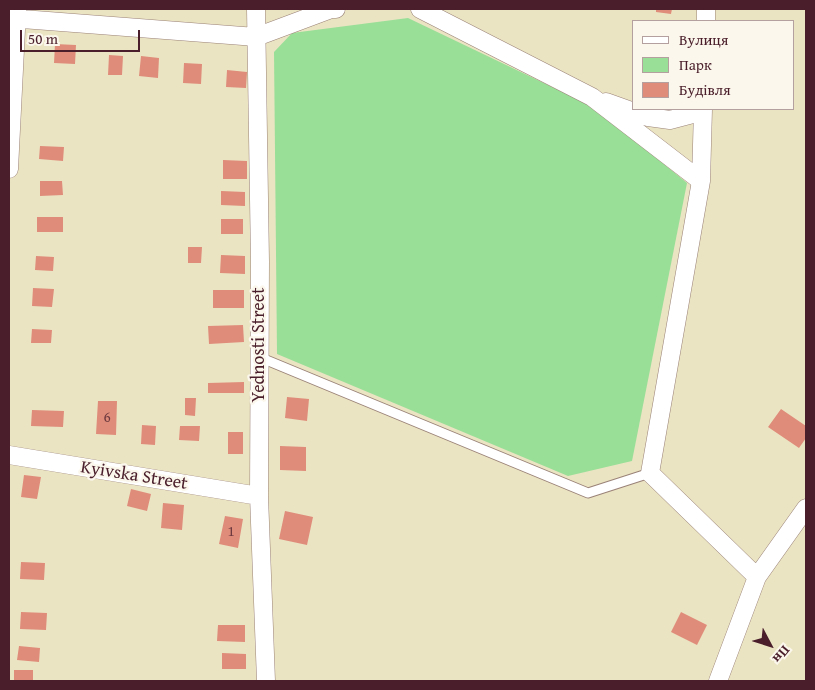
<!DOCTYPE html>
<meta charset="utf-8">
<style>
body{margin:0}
#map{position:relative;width:815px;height:690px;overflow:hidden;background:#ebe4c3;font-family:"Gentium Book Plus",serif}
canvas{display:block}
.frame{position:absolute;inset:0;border:10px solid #4a1f2b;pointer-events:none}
.legend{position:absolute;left:632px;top:20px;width:162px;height:90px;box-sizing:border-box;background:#fbf7ec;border:1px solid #b4a19f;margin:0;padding:6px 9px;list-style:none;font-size:15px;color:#4a1f2b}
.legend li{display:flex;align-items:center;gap:10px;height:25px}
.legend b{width:25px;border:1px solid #b4a19f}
.north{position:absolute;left:745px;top:620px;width:50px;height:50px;-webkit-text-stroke:4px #fbf7ec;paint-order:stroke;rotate:130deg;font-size:14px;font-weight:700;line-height:20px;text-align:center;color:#4a1f2b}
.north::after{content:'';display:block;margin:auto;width:18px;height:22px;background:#4a1f2b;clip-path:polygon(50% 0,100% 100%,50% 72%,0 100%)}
.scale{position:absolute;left:20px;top:30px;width:120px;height:22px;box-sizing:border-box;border:2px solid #4a1f2b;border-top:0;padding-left:6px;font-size:15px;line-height:18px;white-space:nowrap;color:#4a1f2b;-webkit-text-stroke:4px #fbf7ec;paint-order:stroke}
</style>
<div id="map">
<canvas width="815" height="690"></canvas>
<div class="frame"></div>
<ul class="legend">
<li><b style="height:6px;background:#fff"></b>Вулиця</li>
<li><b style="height:14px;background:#99df98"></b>Парк</li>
<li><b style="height:14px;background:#df8c7a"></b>Будівля</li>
</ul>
<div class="north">Пн</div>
<div class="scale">50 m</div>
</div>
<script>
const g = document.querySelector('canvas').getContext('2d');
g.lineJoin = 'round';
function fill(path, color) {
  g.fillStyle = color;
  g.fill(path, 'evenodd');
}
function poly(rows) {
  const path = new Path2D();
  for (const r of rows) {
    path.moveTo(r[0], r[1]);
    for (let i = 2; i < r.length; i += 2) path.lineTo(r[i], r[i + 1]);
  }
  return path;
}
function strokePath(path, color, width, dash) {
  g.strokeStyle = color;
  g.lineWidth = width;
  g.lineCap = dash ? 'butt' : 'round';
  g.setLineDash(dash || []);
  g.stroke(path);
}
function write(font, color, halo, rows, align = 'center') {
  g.font = font + ' "Gentium Book Plus",serif';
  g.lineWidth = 4.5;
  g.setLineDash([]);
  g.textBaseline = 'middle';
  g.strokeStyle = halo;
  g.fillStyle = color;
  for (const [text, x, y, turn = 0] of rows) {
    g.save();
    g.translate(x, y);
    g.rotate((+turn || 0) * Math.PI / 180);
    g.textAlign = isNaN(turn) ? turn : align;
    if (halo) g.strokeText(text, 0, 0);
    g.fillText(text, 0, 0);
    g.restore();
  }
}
fill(poly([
 [408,18,596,108,687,183,632,461,568,476,277,354,274,52,292,33]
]), '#99df98');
fill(poly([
 [656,9,672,9,671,14,656,12],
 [55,44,76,45,75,64,54,63],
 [109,55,123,56,122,75,108,75],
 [141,56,159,58,158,78,139,76],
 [184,63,202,64,201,84,183,83],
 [227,70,247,72,246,88,226,87],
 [40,146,64,147,63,161,39,159],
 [223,160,247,161,247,179,223,179],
 [40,181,62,181,63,195,40,196],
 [221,191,245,192,245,206,221,205],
 [37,217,63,217,63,232,37,232],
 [221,219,243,219,243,234,221,234],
 [188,247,202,247,201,263,188,263],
 [221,255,245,256,245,274,220,273],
 [36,256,54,257,53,271,35,270],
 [33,288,54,289,52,307,32,306],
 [213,290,244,290,244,308,213,308],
 [243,325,244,342,209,344,208,326],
 [32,329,52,330,51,343,31,343],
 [244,382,244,393,208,393,208,383],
 [287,397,309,399,307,421,285,418],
 [185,398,196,398,195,416,185,415],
 [98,401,117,401,116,435,96,434],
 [781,409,806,426,806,438,799,448,768,427],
 [32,410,64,411,63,427,31,426],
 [142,425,156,426,155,445,141,444],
 [180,426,200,426,199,441,179,440],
 [228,432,243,432,243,454,228,454],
 [280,446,306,447,306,471,280,470],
 [24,475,41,477,37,499,21,497],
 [131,489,151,494,147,511,127,506],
 [163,503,184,505,182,530,161,528],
 [285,511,313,517,307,545,279,539],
 [225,516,243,519,238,548,219,544],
 [21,562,45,563,44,580,20,579],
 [21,612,47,613,46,630,20,629],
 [681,612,707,625,697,645,671,632],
 [218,625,245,625,245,642,217,641],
 [19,646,40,648,39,662,17,660],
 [222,653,246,654,246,669,222,669],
 [14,670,33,670,33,681,14,681]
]), '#df8c7a');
const service = poly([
 [259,357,588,493,650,473]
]);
const minor = poly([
 [256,9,260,262,259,496,266,681],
 [420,9,592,97,701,181],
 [9,18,256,37,331,9,336,9],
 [706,21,706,9],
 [606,102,648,117,670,120,689,115,697,109],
 [703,109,701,181,650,473,757,577],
 [9,169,17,9],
 [9,455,259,496],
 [718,681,757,577,806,508]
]);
strokePath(service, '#9a8277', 11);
strokePath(minor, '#9a8277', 19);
strokePath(service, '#fff', 9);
strokePath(minor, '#fff', 18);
write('15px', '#6f3a3f', null, [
 ["6",107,418],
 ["1",231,532]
]);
write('18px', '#4a1f2b', '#fbf7ec', [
 ["Yednosti Street",259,345,-90],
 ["Kyivska Street",134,476,9]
]);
</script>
